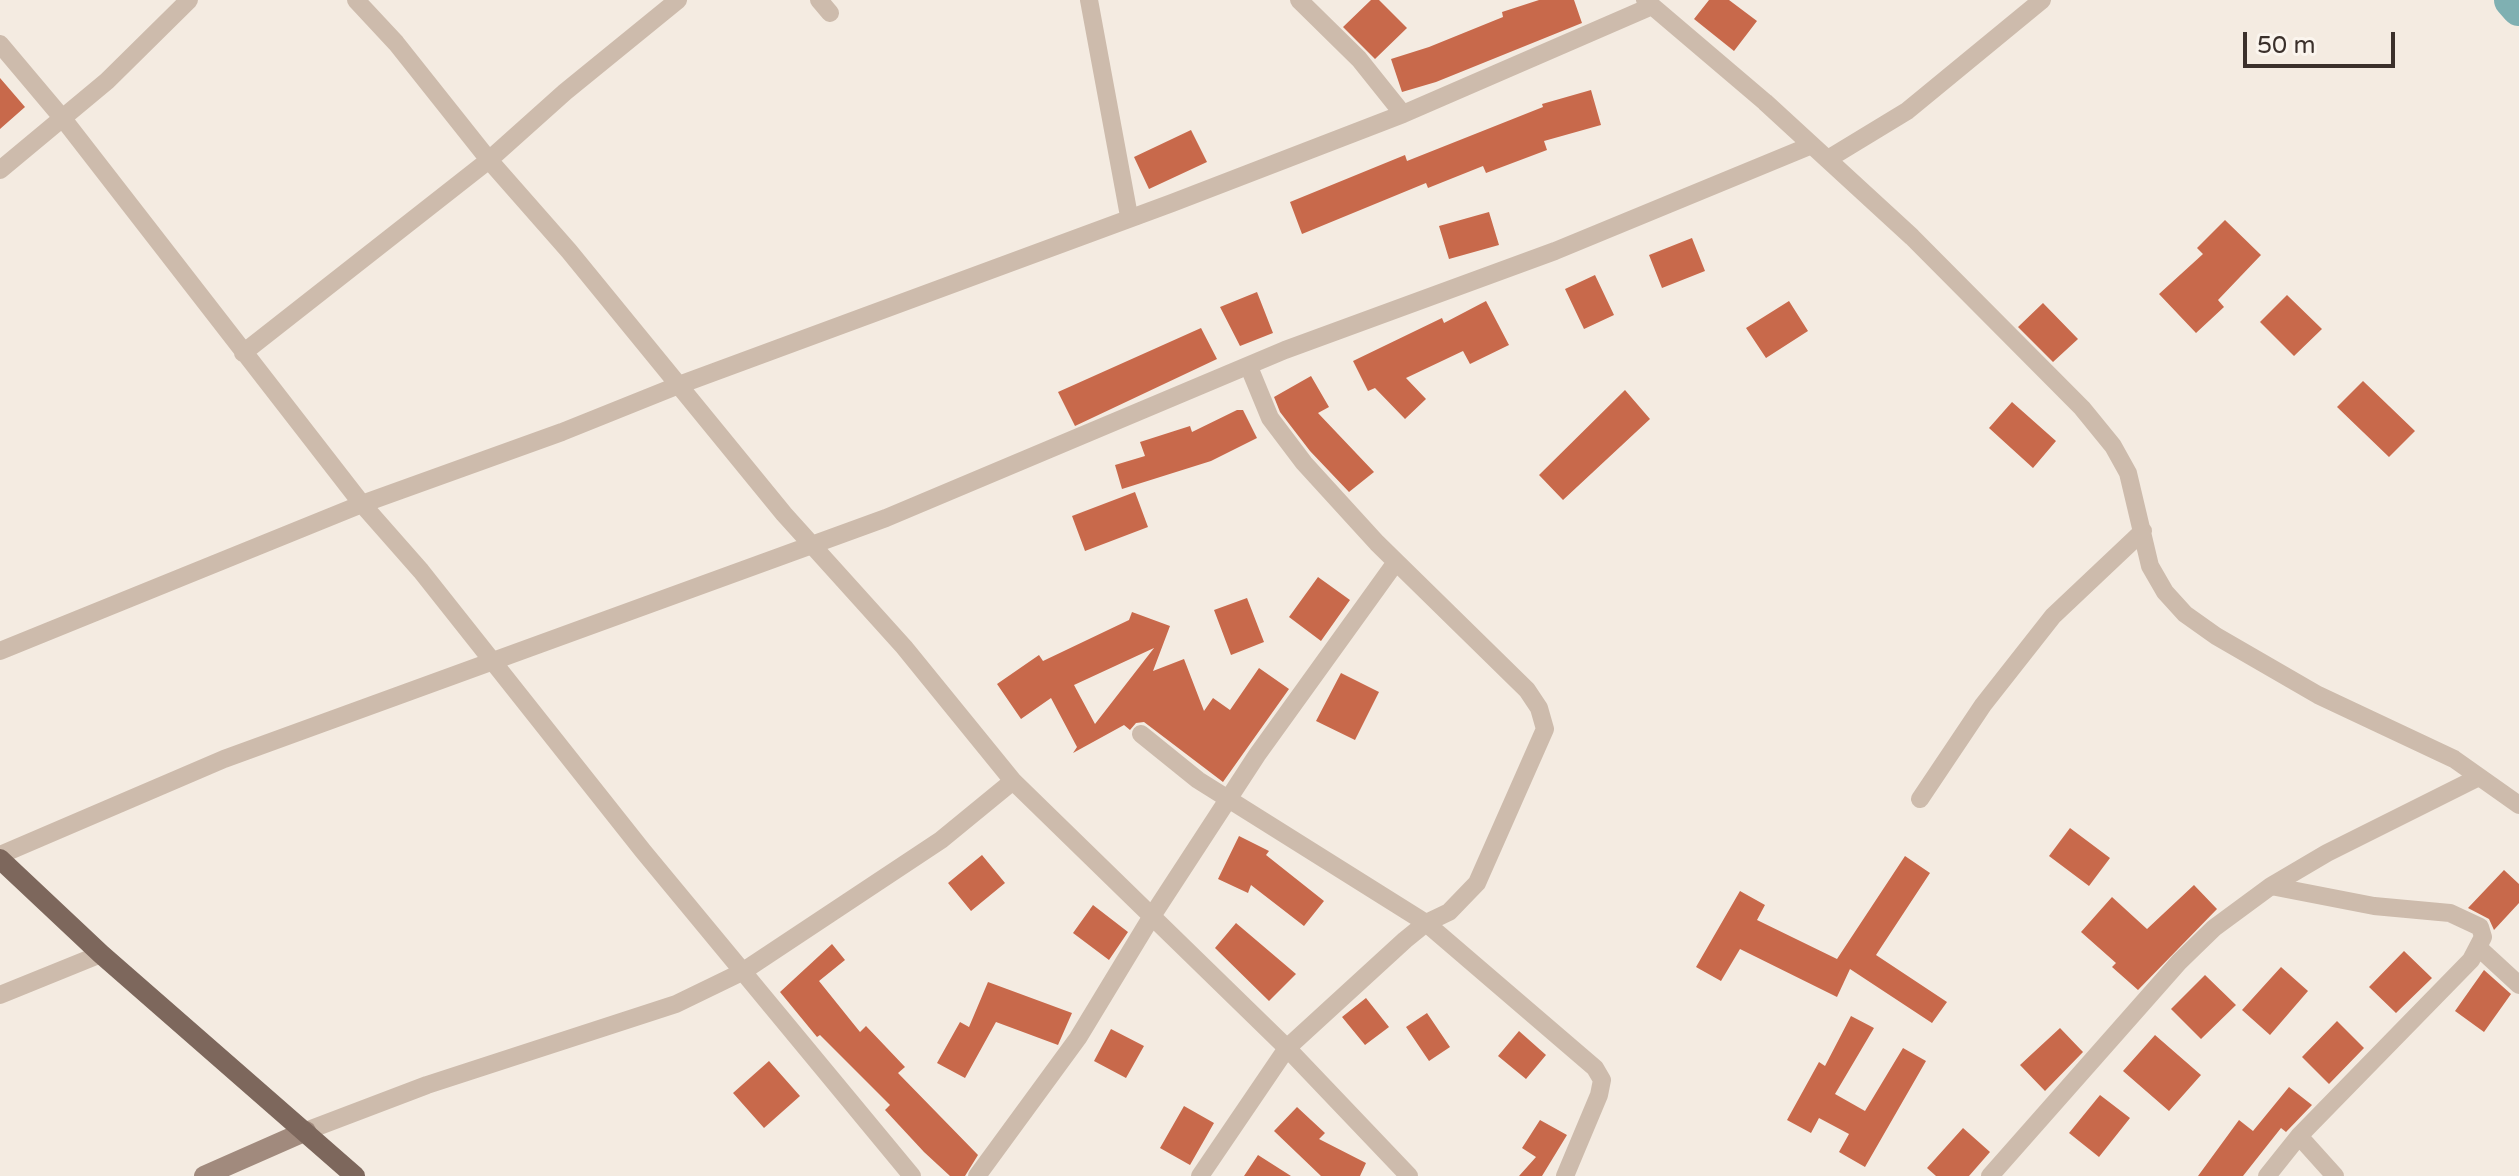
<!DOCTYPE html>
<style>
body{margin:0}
#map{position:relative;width:2519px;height:1176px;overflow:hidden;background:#f4ebe1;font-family:"Varela Round",sans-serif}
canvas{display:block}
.scale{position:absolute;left:2243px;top:32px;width:152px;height:36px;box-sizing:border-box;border:4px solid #3b302b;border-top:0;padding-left:10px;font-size:24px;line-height:28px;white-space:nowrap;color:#3b302b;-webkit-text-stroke:6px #fbf5ee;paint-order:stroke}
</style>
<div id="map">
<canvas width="2519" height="1176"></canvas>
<div class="scale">50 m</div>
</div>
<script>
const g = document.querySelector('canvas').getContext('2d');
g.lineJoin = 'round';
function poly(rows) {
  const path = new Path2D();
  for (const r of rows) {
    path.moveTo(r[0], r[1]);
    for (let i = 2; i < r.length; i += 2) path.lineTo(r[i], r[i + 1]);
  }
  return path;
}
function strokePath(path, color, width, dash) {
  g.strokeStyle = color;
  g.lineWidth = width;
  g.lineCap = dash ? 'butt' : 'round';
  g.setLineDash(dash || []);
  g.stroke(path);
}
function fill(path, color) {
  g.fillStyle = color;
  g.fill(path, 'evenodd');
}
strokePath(poly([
 [2512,0,2519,8]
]), '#7fb0b2', 36);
fill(poly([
 [1371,0,1379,0,1407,28,1375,59,1343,27],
 [1539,0,1574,0,1582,23,1436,82,1402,92,1391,59,1429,47,1503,17,1502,12],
 [1709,0,1729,0,1757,21,1734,51,1694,19],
 [0,78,25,107,0,129],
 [1591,90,1601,125,1544,141,1547,150,1486,173,1483,166,1428,188,1426,183,1302,234,1290,202,1405,155,1407,161,1543,107,1542,104],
 [1191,130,1207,162,1149,189,1134,157],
 [1489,212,1499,245,1449,259,1439,226],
 [2225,220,2261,255,2218,300,2224,307,2196,333,2159,294,2203,254,2197,248],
 [1692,238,1705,271,1662,288,1649,255],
 [1595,275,1614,315,1584,329,1565,289],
 [1257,292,1273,333,1240,346,1220,307],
 [2287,295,2322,329,2294,356,2260,322],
 [1486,301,1509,345,1470,364,1463,351,1406,378,1426,399,1405,419,1375,388,1368,391,1353,361,1442,318,1444,323],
 [1789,301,1808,331,1766,358,1746,328],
 [2043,303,2078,339,2053,362,2018,327],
 [1201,328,1217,359,1075,426,1058,392],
 [1311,376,1329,407,1318,413,1374,472,1349,492,1310,451,1280,412,1274,397],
 [2363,381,2415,431,2389,457,2337,407],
 [1625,390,1650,419,1563,500,1539,475],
 [2012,402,2056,441,2033,468,1989,428],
 [1237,410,1243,410,1257,438,1211,461,1122,489,1115,465,1145,456,1140,442,1190,426,1192,432],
 [1135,492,1148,527,1085,551,1072,516],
 [1318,577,1350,600,1321,641,1289,617],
 [1247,598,1264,642,1231,655,1214,610],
 [1132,612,1170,626,1153,671,1184,659,1204,711,1213,698,1230,710,1259,668,1289,689,1223,782,1144,722,1136,723,1130,730,1124,725,1073,753,1077,747,1051,698,1021,719,997,684,1039,655,1043,661,1129,620],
 [1154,648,1095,724,1074,685],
 [1341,673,1379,692,1355,740,1316,721],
 [2070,828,2110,858,2089,886,2049,856],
 [1239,836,1269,851,1266,855,1324,901,1304,926,1251,885,1248,893,1218,879],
 [982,855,1005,883,971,911,948,883],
 [1905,856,1930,873,1876,955,1947,1002,1932,1023,1850,969,1837,997,1740,949,1721,981,1696,967,1740,891,1765,905,1757,920,1837,959],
 [2504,870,2519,884,2519,903,2494,930,2489,919,2468,908],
 [2194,885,2217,909,2138,990,2112,967,2116,963,2081,932,2112,897,2147,929],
 [1093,905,1128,932,1109,960,1073,933],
 [1236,923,1296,974,1269,1001,1215,948],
 [832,944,845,960,819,981,860,1032,866,1026,905,1067,898,1073,978,1155,965,1176,950,1176,924,1152,885,1110,890,1105,820,1035,817,1037,780,992],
 [2404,951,2432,978,2396,1013,2369,987],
 [2281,967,2308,991,2270,1035,2242,1010],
 [2484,970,2511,994,2484,1032,2455,1011],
 [2205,975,2236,1005,2201,1039,2171,1009],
 [988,982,1072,1013,1058,1045,996,1022,965,1078,937,1063,960,1022,969,1027],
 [1366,998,1389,1027,1365,1045,1342,1017],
 [1427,1013,1450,1047,1429,1061,1406,1027],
 [1851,1016,1874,1028,1835,1094,1865,1111,1903,1048,1926,1061,1865,1167,1839,1152,1849,1134,1819,1118,1811,1133,1787,1120,1819,1062,1825,1066],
 [2337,1021,2364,1048,2329,1084,2302,1057],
 [2060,1028,2083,1052,2045,1091,2020,1065],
 [1111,1029,1144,1046,1126,1078,1094,1061],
 [1519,1031,1546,1055,1526,1079,1498,1056],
 [2155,1035,2201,1075,2169,1111,2123,1071],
 [769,1061,800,1096,764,1128,733,1093],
 [2289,1087,2312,1105,2286,1132,2281,1128,2243,1176,2198,1176,2239,1120,2253,1131],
 [2100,1095,2130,1118,2099,1157,2069,1133],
 [1184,1106,1214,1123,1190,1165,1160,1148],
 [1297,1107,1325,1133,1319,1139,1366,1163,1360,1176,1321,1176,1274,1131],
 [1540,1120,1567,1135,1542,1176,1519,1176,1536,1157,1522,1148],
 [1963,1128,1990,1152,1969,1176,1936,1176,1927,1168],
 [1258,1155,1291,1176,1244,1176]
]), '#c8694b');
strokePath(poly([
 [356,0,396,43,489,160,569,251,784,514,904,647,1013,781,1287,1048,1409,1176],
 [819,0,830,13],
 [1089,0,1129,216],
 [1299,0,1359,59,1403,114],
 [1645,0,1765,102,1912,237,2082,408,2113,446,2128,473,2150,566,2165,592,2185,614,2216,636,2318,695,2454,759,2519,805],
 [0,44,64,120,362,504,421,571,643,851,912,1176],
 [1828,159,1907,111,2042,0],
 [0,170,107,81,189,0],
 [243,353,489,160,565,92,678,0],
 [0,651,362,504,562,432,679,385,1172,203,1403,114,1652,6],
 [1141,734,1198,780,1426,923,1595,1068,1602,1080,1599,1095,1565,1176],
 [1920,799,1983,705,2053,616,2143,531],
 [0,855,224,759,886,518,1285,350,1555,251,1812,145],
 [2480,949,2519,985],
 [0,995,101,954],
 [306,1131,427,1085,676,1004,742,972,941,840,1013,781],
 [2299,1136,2335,1176],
 [977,1176,1078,1038,1152,916,1257,755,1396,562],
 [1200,1176,1287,1048,1405,940,1426,923,1449,912,1477,883,1545,729,1539,708,1527,690,1377,543,1304,463,1270,418,1249,367],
 [1990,1176,2179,962,2214,928,2271,886,2327,853,2479,777],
 [2267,1176,2299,1136,2471,960,2483,937,2480,927,2450,913,2374,906,2271,886]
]), '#cdbbac', 18);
strokePath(poly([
 [204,1176,306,1131]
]), '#a18a7d', 20);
strokePath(poly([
 [0,859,101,954,355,1176]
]), '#7d675c', 20);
</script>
